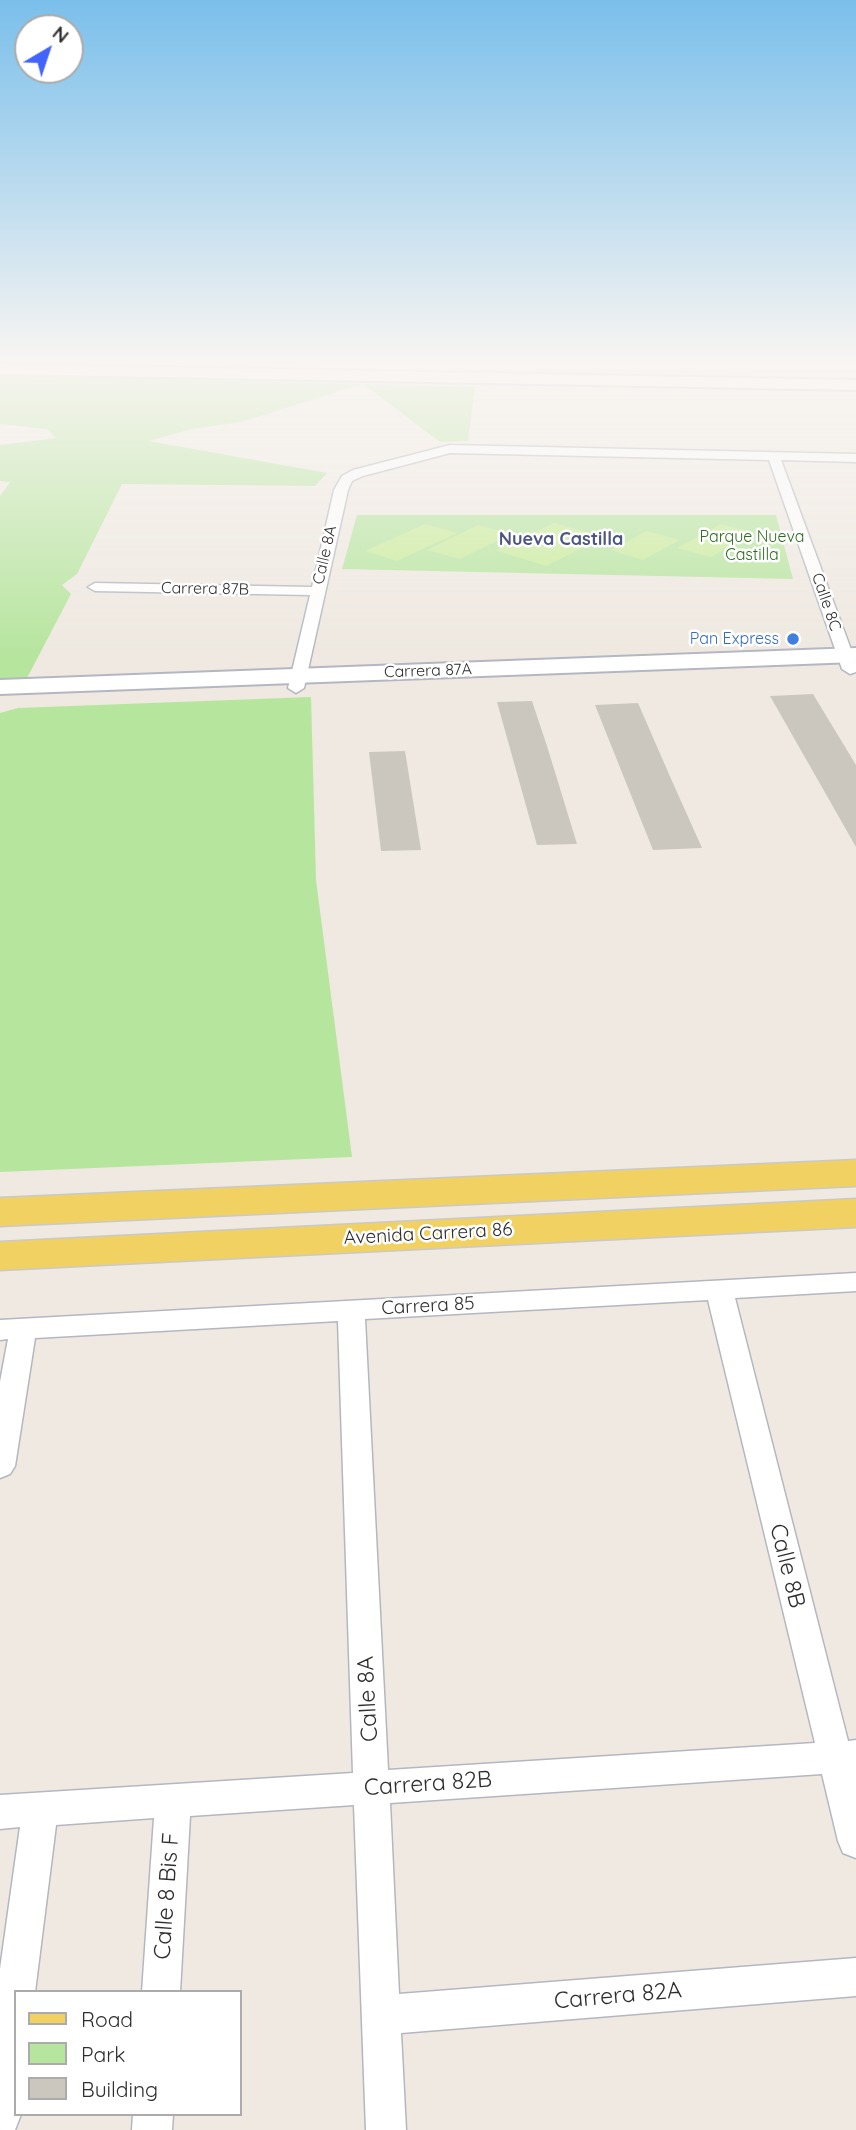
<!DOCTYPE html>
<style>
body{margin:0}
#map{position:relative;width:856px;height:2130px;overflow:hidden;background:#efe9e1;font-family:Quicksand,sans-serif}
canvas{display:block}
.legend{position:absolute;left:14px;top:1990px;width:228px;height:126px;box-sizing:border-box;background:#fff;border:2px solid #ababab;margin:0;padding:9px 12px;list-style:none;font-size:21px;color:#2e2e2e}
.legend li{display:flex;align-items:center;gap:14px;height:35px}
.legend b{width:35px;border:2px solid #ababab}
.north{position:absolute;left:14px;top:14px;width:70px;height:70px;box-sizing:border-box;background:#fff;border:2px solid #ababab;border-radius:50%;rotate:39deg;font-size:19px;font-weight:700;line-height:28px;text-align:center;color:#2e2e2e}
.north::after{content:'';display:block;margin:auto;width:24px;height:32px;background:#4264fb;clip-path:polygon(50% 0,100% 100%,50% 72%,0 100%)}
</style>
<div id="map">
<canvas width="856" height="2130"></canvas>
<ul class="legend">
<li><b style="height:9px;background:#f2d163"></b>Road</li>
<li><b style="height:19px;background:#b6e59e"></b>Park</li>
<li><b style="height:19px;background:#cbc7bf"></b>Building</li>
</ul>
<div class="north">N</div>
</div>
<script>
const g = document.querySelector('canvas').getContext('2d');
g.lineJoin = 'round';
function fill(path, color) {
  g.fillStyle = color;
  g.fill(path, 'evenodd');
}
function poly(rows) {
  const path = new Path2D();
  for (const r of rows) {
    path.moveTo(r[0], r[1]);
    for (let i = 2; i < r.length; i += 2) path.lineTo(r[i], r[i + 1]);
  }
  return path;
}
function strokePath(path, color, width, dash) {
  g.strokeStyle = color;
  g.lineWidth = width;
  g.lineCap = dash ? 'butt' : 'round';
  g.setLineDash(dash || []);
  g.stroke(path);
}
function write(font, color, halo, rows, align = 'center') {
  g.font = font + ' Quicksand,sans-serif';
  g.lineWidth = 5;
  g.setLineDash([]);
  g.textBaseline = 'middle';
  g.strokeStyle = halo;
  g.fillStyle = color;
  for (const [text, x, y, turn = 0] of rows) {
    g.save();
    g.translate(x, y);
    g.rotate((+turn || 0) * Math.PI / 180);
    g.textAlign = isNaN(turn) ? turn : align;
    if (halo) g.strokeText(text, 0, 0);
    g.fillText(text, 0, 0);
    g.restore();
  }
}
fill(poly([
 [0,374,363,384,475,387,468,441,440,442,363,384,241,422,192,429,149,441,327,473,315,486,122,484,77,574,62,585,71,594,27,678,0,679,0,496,10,482,0,481,0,445,56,438,47,429,0,424],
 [357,515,776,515,793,579,342,569],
 [311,697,316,880,352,1157,0,1172,0,713,18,708]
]), '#b6e59e');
fill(poly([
 [554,523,604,537,546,566,495,550],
 [425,524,457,533,397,561,365,551],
 [721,524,754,533,711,557,677,548],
 [478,525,511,534,460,559,427,550],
 [647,531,680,540,643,560,610,550]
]), '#c9ec9a');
fill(poly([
 [813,694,856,765,856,847,770,696],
 [532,701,547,746,577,844,537,845,497,702],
 [638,703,672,781,702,848,653,850,595,705],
 [405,751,421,850,381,851,369,752]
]), '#cbc7bf');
const street = poly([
 [450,445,856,454,856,462,781,460,856,663,856,672,850,674,842,669,769,460,450,453,363,476,352,481,348,490,304,688,296,693,288,688,310,595,95,591,88,587,95,583,312,587,334,490,342,476,353,470,450,445],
 [856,1273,856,1291,735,1298,848,1741,856,1740,856,1858,843,1853,838,1841,822,1774,390,1803,399,1994,856,1958,856,1996,401,2033,406,2130,366,2130,354,1805,190,1816,180,1992,142,1992,154,1818,56,1825,35,1992,16,1992,16,2114,21,2114,20,2117,15,2130,0,2130,0,1969,20,1827,0,1829,0,1795,353,1773,338,1321,35,1338,15,1466,10,1474,0,1478,0,1382,8,1339,0,1340,0,1320,856,1273],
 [708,1300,815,1743,388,1770,365,1319,708,1300],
 [133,2114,173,2114,172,2130,132,2130,133,2114]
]);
const secondary = poly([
 [0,364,856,380,856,390,0,374,0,364],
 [856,648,856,662,0,694,0,680,856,648]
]);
const primary = poly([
 [856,1160,856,1186,0,1226,0,1198,856,1160],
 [856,1199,856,1227,0,1270,0,1242,856,1199]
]);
strokePath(street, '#b4b7c1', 3);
strokePath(secondary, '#b4b7c1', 4);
strokePath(primary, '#c9c9c9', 3);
fill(street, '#fff');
fill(secondary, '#fff');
fill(primary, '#f2d163');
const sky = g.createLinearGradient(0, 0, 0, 656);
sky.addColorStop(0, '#7abfeb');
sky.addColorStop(0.55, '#f8f5f2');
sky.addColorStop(1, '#f8f5f200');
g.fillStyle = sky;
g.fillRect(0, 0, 856, 656);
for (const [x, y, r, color] of [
 [793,639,7,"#3f7fe0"]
]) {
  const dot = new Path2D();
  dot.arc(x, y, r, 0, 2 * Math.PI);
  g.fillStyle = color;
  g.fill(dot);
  strokePath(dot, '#fff', 2.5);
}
write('16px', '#2c6e1b', '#fff', [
 ["Parque Nueva",752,537],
 ["Castilla",752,555]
]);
write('16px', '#2e2e2e', '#fff', [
 ["Calle 8A",325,555,-77],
 ["Carrera 87B",205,589,1],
 ["Calle 8C",826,602,71],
 ["Carrera 87A",428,671,-2]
]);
write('16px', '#366cbe', '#fff', [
 ["Pan Express",779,639]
], 'right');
write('bold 18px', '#4d5680', '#fff', [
 ["Nueva Castilla",561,540]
]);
write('19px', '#2e2e2e', '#fff', [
 ["Avenida Carrera 86",428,1234,-3],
 ["Carrera 85",428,1306,-3]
]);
write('23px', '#2e2e2e', '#fff', [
 ["Calle 8B",787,1566,76],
 ["Calle 8A",368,1699,-93],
 ["Carrera 82B",428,1784,-4],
 ["Calle 8 Bis F",167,1896,-86],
 ["Carrera 82A",618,1996,-5]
]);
</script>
